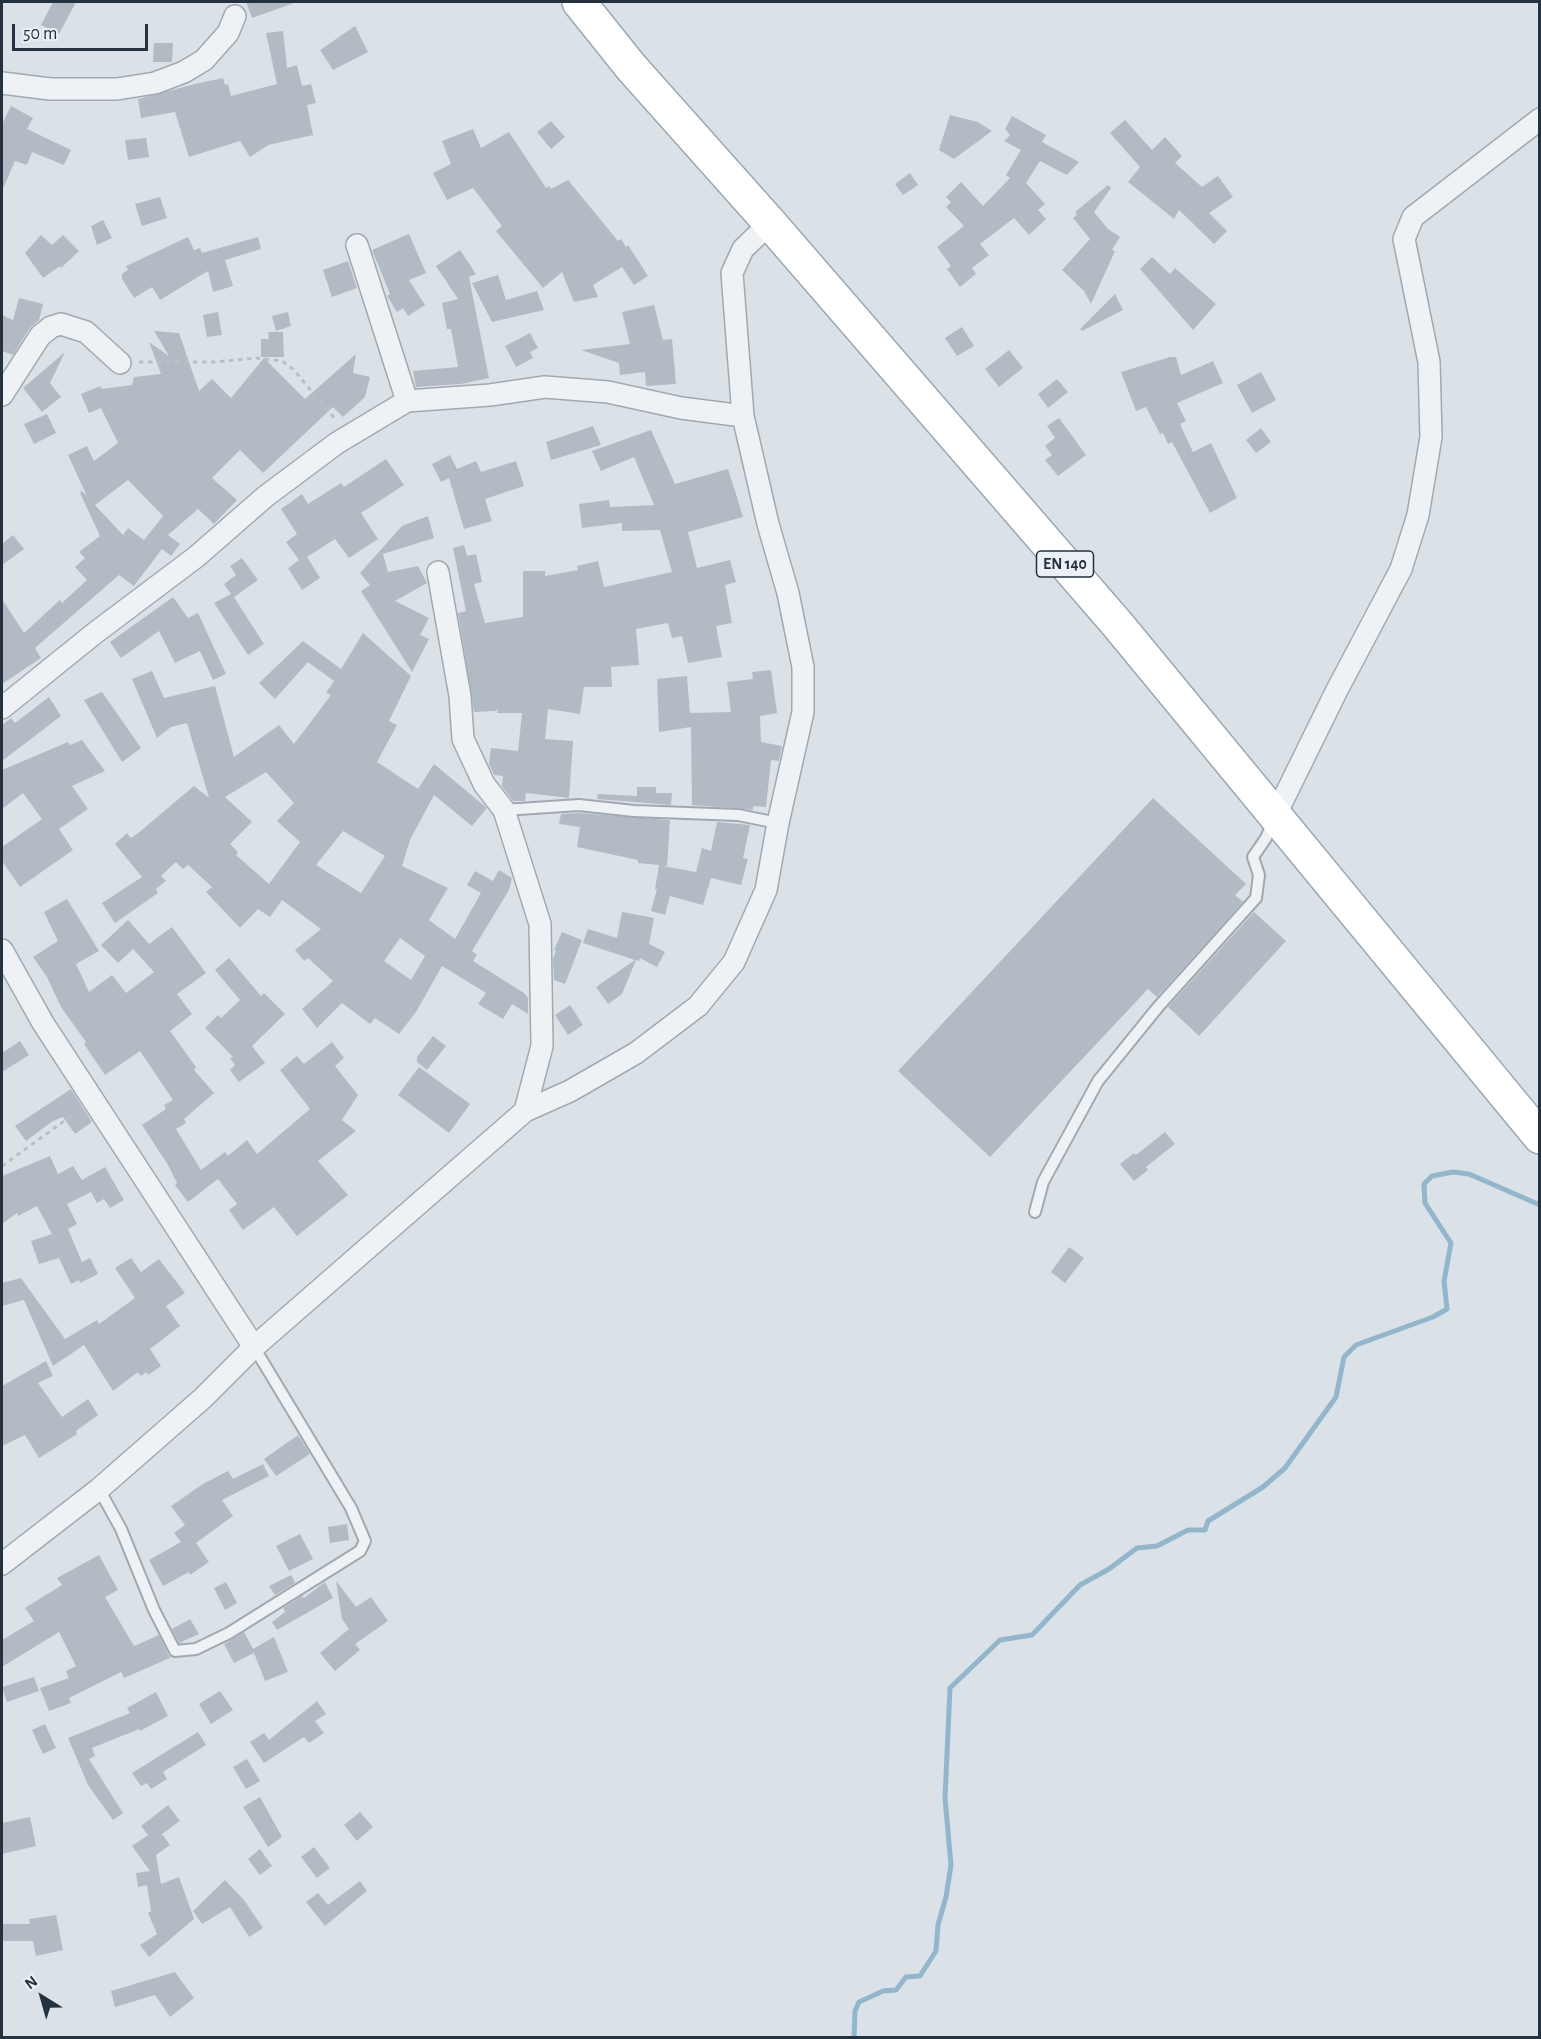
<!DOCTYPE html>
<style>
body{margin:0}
#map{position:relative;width:1541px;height:2039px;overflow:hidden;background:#dbe2e7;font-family:"Alegreya Sans",sans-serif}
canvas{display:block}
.frame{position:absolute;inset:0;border:3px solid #24313e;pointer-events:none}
.north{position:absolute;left:12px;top:1967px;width:60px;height:60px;-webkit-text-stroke:4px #eaf0f5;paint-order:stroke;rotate:323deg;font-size:16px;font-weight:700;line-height:24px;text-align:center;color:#24313e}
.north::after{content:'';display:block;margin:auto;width:21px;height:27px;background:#24313e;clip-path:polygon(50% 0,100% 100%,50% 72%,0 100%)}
.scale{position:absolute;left:12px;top:24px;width:136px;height:27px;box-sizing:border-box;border:3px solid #24313e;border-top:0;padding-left:8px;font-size:18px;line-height:21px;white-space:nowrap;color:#24313e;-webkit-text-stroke:4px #eaf0f5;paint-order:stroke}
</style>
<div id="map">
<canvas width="1541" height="2039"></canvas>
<div class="frame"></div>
<div class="north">N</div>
<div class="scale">50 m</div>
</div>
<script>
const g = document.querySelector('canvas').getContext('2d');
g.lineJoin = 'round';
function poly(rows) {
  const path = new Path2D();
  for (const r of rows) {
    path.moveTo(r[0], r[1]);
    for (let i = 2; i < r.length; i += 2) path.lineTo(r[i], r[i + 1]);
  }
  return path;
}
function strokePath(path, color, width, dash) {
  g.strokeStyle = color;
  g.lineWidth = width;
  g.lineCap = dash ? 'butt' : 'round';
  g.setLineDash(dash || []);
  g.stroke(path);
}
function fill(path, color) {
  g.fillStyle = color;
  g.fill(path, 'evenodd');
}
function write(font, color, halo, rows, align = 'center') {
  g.font = font + ' "Alegreya Sans",sans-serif';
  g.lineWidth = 6;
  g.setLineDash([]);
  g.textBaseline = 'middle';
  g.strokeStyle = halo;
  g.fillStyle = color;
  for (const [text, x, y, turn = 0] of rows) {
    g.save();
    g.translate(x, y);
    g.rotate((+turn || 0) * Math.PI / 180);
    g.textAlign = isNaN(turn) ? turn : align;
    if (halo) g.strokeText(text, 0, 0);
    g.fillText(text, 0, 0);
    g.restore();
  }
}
strokePath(poly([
 [854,2038,855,2011,859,2002,883,1991,896,1990,906,1977,920,1976,936,1951,938,1925,946,1897,951,1865,945,1798,950,1688,1000,1640,1032,1635,1080,1585,1109,1569,1137,1548,1157,1546,1188,1530,1205,1530,1208,1521,1263,1487,1285,1468,1336,1397,1344,1357,1356,1345,1433,1317,1447,1309,1444,1281,1451,1243,1425,1203,1424,1184,1432,1176,1453,1172,1469,1174,1540,1205]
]), '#92b6cb', 5);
fill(poly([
 [53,2,76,2,59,34,41,25],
 [246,2,294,2,294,3,252,18],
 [355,26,368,52,333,70,320,50],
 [283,31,287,68,297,65,302,86,311,84,316,103,307,105,313,135,268,145,250,157,240,141,189,157,175,112,141,118,138,99,195,84,223,78,225,85,228,84,231,96,277,84,266,33],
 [154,43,173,43,172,62,153,62],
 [11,106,33,118,27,129,71,150,64,165,32,152,27,165,15,161,2,191,2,124],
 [950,115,978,122,992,131,954,159,939,150],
 [1012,116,1046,135,1042,142,1079,162,1067,175,1040,161,1026,183,1045,204,1038,210,1046,219,1029,235,1014,218,980,244,989,255,972,268,976,274,960,287,947,269,951,266,937,247,964,226,946,207,951,202,946,197,961,182,983,206,1010,178,1006,175,1021,150,1004,141,1010,135,1005,129],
 [1125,120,1152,150,1165,137,1182,156,1175,163,1202,187,1218,176,1233,197,1209,213,1227,231,1214,244,1179,210,1174,219,1128,182,1140,167,1110,133],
 [551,121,565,137,551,149,537,132],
 [473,129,481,148,509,132,546,188,549,186,551,189,568,180,618,241,621,239,626,247,628,245,648,276,634,285,622,267,593,285,598,297,574,302,562,272,543,288,496,231,502,226,473,188,447,200,433,173,451,164,442,141],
 [146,138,149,157,128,160,125,140],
 [910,173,918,185,903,195,895,184],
 [1108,185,1111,188,1094,212,1108,229,1120,237,1112,250,1115,251,1091,304,1084,291,1062,270,1090,239,1073,218,1077,215,1075,212],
 [160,197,167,218,142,226,135,204],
 [103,220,112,238,97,245,91,226],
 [409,234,426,273,409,280,425,305,408,316,403,308,397,312,387,296,390,294,372,250],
 [41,235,52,245,63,235,79,251,61,268,60,266,43,278,25,253],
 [188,237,194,250,200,248,202,253,258,237,261,249,225,260,233,286,213,292,208,271,160,300,152,287,134,298,122,279,122,274,128,270,126,266],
 [460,250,476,274,469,277,489,378,461,384,416,387,413,371,458,367,451,329,447,329,442,303,458,299,436,266],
 [1152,257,1170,274,1175,268,1216,304,1193,330,1140,269],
 [348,261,357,288,332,297,323,270],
 [498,275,506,300,537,291,544,310,492,322,472,283],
 [1115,294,1123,310,1082,331,1080,329],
 [19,298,43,304,39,320,29,329,13,355,2,351,2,315,13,320],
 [654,305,663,340,672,339,676,384,646,386,645,372,620,375,619,363,581,350,630,344,622,312],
 [218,312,222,335,207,337,203,315],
 [288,312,291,326,276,331,272,316],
 [962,327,974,346,957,356,945,338],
 [154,331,179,333,199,391,212,379,231,398,264,358,305,399,356,354,353,373,370,377,365,397,343,417,333,407,263,473,240,450,212,478,237,500,214,524,198,509,168,535,180,544,171,556,162,549,134,586,119,575,35,648,41,658,2,684,2,599,24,633,60,600,62,603,87,580,75,567,85,558,79,552,100,536,80,493,82,491,87,496,68,455,87,446,94,461,118,443,101,408,89,413,81,394,100,386,102,389,132,385,134,377,161,374,149,342,169,356],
 [128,480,163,516,144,540,128,528,123,535,95,505],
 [268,332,283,332,284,357,261,357,261,339,269,339],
 [530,333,538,348,530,352,533,358,516,367,505,346],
 [1009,350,1023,368,999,387,985,369],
 [65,352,50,383,61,397,42,412,23,388],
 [1170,357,1176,357,1181,375,1213,361,1223,383,1177,403,1186,421,1180,424,1193,452,1211,443,1237,498,1210,513,1172,442,1168,444,1163,433,1160,434,1146,407,1136,411,1121,372],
 [1261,372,1276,400,1252,413,1237,385],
 [1057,379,1068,392,1048,408,1038,394],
 [47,414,56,433,34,444,24,424],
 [1059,418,1086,455,1058,476,1045,460,1052,455,1045,446,1055,438,1047,426],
 [593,426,601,445,551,460,546,442],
 [1261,428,1271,442,1256,453,1246,440],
 [651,430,675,484,728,469,736,494,743,517,688,532,697,568,730,560,736,582,725,585,732,623,716,626,722,657,688,663,682,636,672,638,668,623,636,629,639,665,611,667,612,687,584,687,580,714,548,709,545,739,573,741,569,798,526,793,525,801,513,801,502,786,503,776,494,775,489,764,491,748,518,751,522,713,497,713,498,708,496,711,474,712,458,613,466,611,453,548,464,545,467,556,476,554,482,582,474,584,485,623,523,617,523,571,545,571,545,576,578,570,577,566,598,561,604,587,672,572,660,530,622,531,622,523,582,528,579,504,609,500,610,507,654,505,634,457,601,471,592,451],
 [450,455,457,469,476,461,481,472,516,461,524,486,485,499,492,521,464,529,449,478,441,482,432,464],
 [386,459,404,485,361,513,378,539,349,558,335,539,307,557,320,578,302,590,288,568,299,560,286,542,297,534,281,509,302,494,308,504,341,483,344,487],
 [428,516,434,538,383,554,388,572,418,566,427,583,395,601,429,618,420,635,429,639,412,672,361,591,370,585,360,573,402,526],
 [13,535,24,549,2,565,2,544],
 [242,558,258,580,234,597,232,594,264,644,248,655,214,603,231,594,224,584,236,575,230,566],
 [173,597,188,618,198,613,226,674,213,680,200,651,175,663,159,631,121,658,110,642],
 [363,633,411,676,389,721,397,725,377,762,418,789,434,764,487,808,472,826,434,795,410,840,402,866,448,888,429,920,455,939,481,893,467,885,475,871,493,881,499,870,512,878,509,890,472,951,477,955,473,961,524,993,528,998,528,1014,512,1004,503,1019,478,1004,486,993,442,966,416,1012,399,1034,375,1018,370,1024,342,1003,317,1028,302,1009,333,981,308,958,304,961,295,950,321,929,282,900,270,917,258,909,240,928,206,892,212,887,188,865,183,869,176,862,161,876,166,881,156,889,158,893,115,923,102,903,142,877,115,844,127,833,131,838,137,834,194,786,209,798,187,723,171,727,157,738,132,679,152,671,164,698,215,686,234,757,279,725,294,744,331,695,326,693,334,681,308,662,275,699,259,683,303,641,341,669],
 [266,772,294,803,277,821,300,842,269,884,236,855,238,852,230,844,252,822,225,797],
 [343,831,385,856,361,893,316,865],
 [400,938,425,956,411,980,384,961],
 [771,670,777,713,760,716,761,742,782,746,779,761,771,760,766,807,753,806,753,810,692,805,691,727,659,732,657,679,687,676,690,713,731,712,727,682,753,679,752,672],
 [102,692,141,748,122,762,84,700],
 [49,697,61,716,2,761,2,725,11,718,15,723],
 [82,740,105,771,72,786,88,809,59,829,73,850,20,887,2,861,2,847,42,819,23,793,2,809,2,770,68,742,70,745],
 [637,787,656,787,656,793,672,793,671,805,597,799,598,794,637,796],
 [1153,798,1246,884,1235,895,1243,902,1157,997,1148,989,990,1157,898,1071],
 [579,813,670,820,667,866,663,866,696,872,702,848,711,851,717,822,750,825,743,858,748,859,741,885,711,878,703,905,670,896,665,915,651,911,657,889,655,889,659,865,638,863,638,860,577,847,580,827,559,824,561,814],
 [67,899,99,951,76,964,89,992,112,975,126,993,154,972,133,949,118,963,101,945,128,920,149,944,172,927,206,973,177,994,192,1014,170,1031,196,1067,194,1070,214,1093,184,1119,186,1123,176,1129,201,1170,225,1152,228,1156,247,1140,257,1154,310,1109,280,1070,297,1056,304,1064,332,1042,344,1058,335,1066,358,1095,342,1120,356,1131,318,1161,348,1195,297,1236,274,1207,243,1230,229,1210,237,1204,218,1179,188,1202,175,1185,177,1183,168,1165,142,1125,166,1109,164,1105,173,1100,140,1051,105,1075,84,1044,86,1042,61,1007,47,977,33,957,58,941,44,912],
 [622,912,654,918,649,944,665,952,657,967,640,958,639,961,636,960,622,994,608,1004,596,987,635,960,583,943,588,929,617,938],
 [1254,912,1286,941,1199,1036,1168,1007],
 [562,932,582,940,565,984,554,980,553,959,556,951,554,950],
 [229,958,261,996,264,993,285,1014,252,1046,265,1063,239,1082,230,1070,235,1065,230,1058,233,1057,205,1028,218,1015,221,1018,240,1000,215,970],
 [570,1005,583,1025,568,1035,555,1015],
 [433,1036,446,1046,427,1070,417,1062,417,1057],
 [20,1041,29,1055,2,1072,2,1053],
 [419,1067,470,1104,449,1133,398,1095],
 [71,1089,92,1122,75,1134,63,1117,53,1121,26,1141,15,1126],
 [1165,1132,1175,1144,1146,1167,1148,1170,1134,1181,1120,1164,1134,1153,1136,1155],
 [50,1156,58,1174,73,1166,82,1180,105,1167,124,1200,110,1208,104,1199,97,1203,91,1192,67,1204,77,1224,68,1229,82,1262,90,1258,98,1274,80,1283,79,1280,71,1284,59,1258,39,1264,31,1241,52,1234,37,1206,18,1216,17,1213,2,1224,2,1176],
 [1069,1247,1084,1258,1065,1283,1051,1272],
 [131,1258,141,1272,159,1259,185,1293,166,1306,180,1326,150,1349,161,1366,148,1375,146,1372,141,1376,138,1372,113,1391,84,1345,53,1366,24,1300,2,1306,2,1283,21,1278,65,1339,97,1320,99,1324,135,1298,115,1268],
 [46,1361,53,1376,38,1383,62,1417,88,1399,98,1415,76,1431,77,1434,39,1458,25,1435,2,1446,2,1386],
 [298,1435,310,1454,276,1476,264,1459],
 [263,1464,269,1476,222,1500,233,1516,196,1543,209,1562,190,1575,189,1572,163,1586,149,1560,181,1542,174,1533,185,1525,171,1506,203,1484,228,1471,233,1479],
 [347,1524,349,1540,330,1543,328,1527],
 [300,1534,313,1559,289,1571,276,1546],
 [99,1555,118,1590,105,1597,134,1646,159,1635,170,1658,124,1678,121,1672,69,1698,71,1703,49,1711,40,1688,69,1678,66,1671,76,1666,59,1632,2,1667,2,1640,34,1621,25,1608,62,1585,57,1578],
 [291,1575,295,1583,275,1595,269,1586],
 [336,1581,356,1607,371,1597,388,1621,355,1644,360,1650,335,1671,320,1653,349,1629,342,1619],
 [226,1582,237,1603,225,1610,214,1588],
 [325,1582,333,1598,277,1630,272,1622,285,1612,283,1608,302,1596,304,1598],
 [190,1619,199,1634,179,1643,172,1629],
 [244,1632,253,1649,274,1637,288,1672,265,1681,254,1653,234,1663,224,1644],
 [34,1677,39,1691,7,1702,2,1687],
 [220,1691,233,1710,211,1724,199,1704],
 [156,1692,168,1716,140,1731,139,1729,92,1748,95,1756,89,1759,123,1813,113,1820,88,1785,68,1738,130,1713,127,1708],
 [317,1701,326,1714,315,1721,324,1733,309,1743,304,1737,264,1763,250,1742,264,1733,269,1740],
 [45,1724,56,1748,43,1754,32,1730],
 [198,1732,206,1745,163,1772,167,1779,151,1789,147,1783,141,1786,132,1773],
 [247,1759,260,1781,246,1789,233,1767],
 [260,1797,282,1837,268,1847,243,1807],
 [168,1805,180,1821,162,1834,170,1845,156,1855,161,1884,179,1877,194,1919,149,1957,140,1945,157,1934,148,1913,151,1911,147,1885,138,1887,136,1873,150,1871,132,1846,148,1835,141,1826],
 [360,1812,373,1827,357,1841,344,1825],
 [30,1817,36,1846,2,1854,2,1823],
 [314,1847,330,1868,317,1878,301,1857],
 [260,1849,272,1866,260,1875,248,1859],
 [225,1880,244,1900,263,1928,249,1937,230,1907,202,1924,193,1911],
 [360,1881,367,1891,325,1926,306,1902,318,1893,328,1905],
 [56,1915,63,1950,36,1956,33,1941,2,1941,2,1924,30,1924,29,1919],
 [175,1972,194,1998,170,2017,155,1995,115,2007,111,1991]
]), '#b2bbc4');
const service = poly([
 [504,810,579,805,634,811,738,815,778,823],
 [1035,1212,1043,1182,1098,1081,1158,1007,1256,898,1259,875,1253,857,1266,838,1274,820],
 [99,1489,121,1529,154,1610,175,1651,196,1649,229,1633,360,1551,365,1541,351,1508,254,1347]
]);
const minor = poly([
 [2,83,50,89,117,89,155,83,184,72,204,60,228,33,235,16],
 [357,245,407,401],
 [2,395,40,336,51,327,61,324,86,332,120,363],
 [438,572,460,696,463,739,484,784,504,810,540,924,542,1046,525,1111],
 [2,708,95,633,196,557,266,496,337,443,407,401,490,395,545,387,608,392,681,408,743,416],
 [1275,816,1337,690,1401,569,1418,515,1431,437,1429,362,1404,239,1413,217,1540,119],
 [2,950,43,1023,254,1347],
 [2,1564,99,1489,203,1398,254,1347,525,1111,570,1091,636,1053,698,1006,734,962,766,890,778,823,803,712,803,667,788,593,768,524,743,416,732,273,743,249,770,223]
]);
const primary = poly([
 [579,2,631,67,770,223,1118,625,1540,1137]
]);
strokePath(service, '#a0a9b1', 14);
strokePath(minor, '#a0a9b1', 24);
strokePath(primary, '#99a8b4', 36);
strokePath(poly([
 [139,362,215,362,256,358,282,361,293,369,336,420],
 [2,1166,78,1111]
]), '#b9c0c5', 3, [4.5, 4.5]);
strokePath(service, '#eef2f5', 10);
strokePath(minor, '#eef2f5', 21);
strokePath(primary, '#fff', 33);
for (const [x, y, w] of [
 [1065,564,57]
]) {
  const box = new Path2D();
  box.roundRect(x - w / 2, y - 13, w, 26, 4.5);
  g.fillStyle = '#eaf0f5';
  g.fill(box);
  strokePath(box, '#24313e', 1.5);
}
write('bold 16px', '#24313e', null, [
 ["EN 140",1065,564]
]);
</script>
